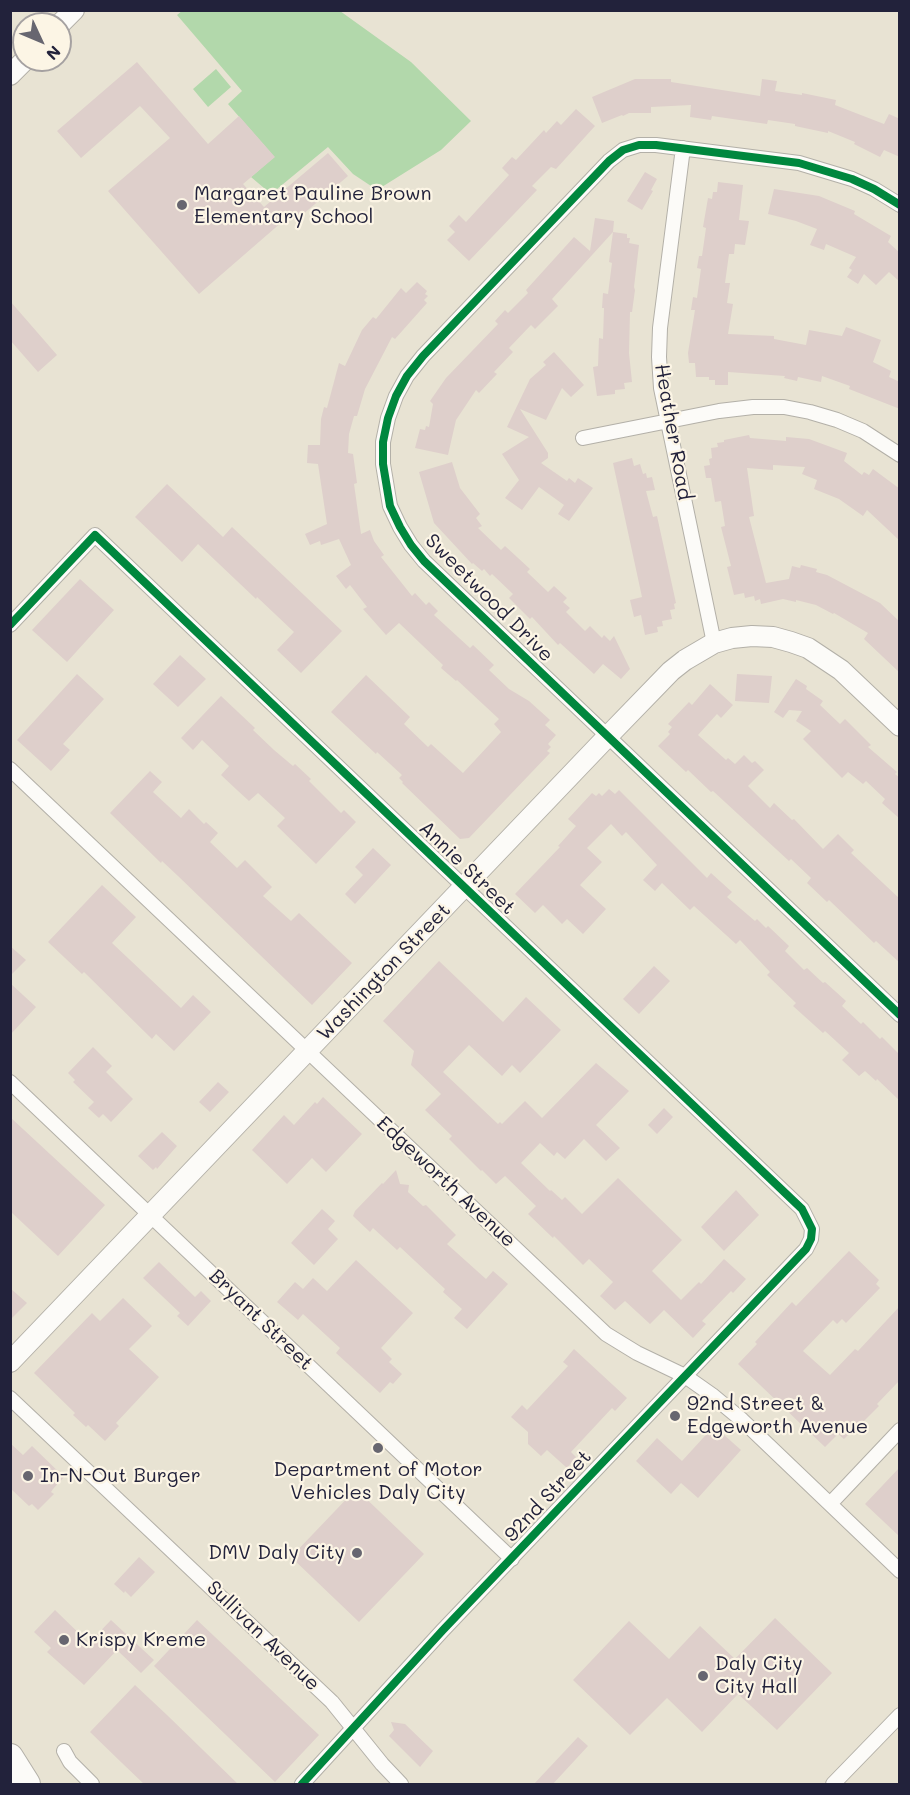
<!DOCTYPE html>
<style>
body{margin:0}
#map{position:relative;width:910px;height:1795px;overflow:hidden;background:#e8e3d3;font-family:Mali,sans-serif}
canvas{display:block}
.frame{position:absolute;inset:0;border:12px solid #22223b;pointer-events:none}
.north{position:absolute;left:12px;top:12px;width:60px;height:60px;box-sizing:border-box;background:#fcf5e5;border:2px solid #a5a1a1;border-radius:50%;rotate:134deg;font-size:16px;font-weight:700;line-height:24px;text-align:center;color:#22223b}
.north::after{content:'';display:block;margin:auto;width:21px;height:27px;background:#676670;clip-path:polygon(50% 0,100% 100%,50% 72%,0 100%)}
</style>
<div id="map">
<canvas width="910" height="1795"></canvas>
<div class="frame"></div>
<div class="north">N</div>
</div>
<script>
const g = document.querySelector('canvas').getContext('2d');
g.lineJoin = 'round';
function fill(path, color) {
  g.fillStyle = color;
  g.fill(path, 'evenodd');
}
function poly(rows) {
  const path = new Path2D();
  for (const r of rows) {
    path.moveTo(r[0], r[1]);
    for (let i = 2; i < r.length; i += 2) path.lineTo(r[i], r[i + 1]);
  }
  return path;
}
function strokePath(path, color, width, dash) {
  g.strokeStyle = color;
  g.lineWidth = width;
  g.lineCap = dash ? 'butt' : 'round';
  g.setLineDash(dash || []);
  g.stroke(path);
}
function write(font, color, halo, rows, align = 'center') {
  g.font = font + ' Mali,sans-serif';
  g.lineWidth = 4.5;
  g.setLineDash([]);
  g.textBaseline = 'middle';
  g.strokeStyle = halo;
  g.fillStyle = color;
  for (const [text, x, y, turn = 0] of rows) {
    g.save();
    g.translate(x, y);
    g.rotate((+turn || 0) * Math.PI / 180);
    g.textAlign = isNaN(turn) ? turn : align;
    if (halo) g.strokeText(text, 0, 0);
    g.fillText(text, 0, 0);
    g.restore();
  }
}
fill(poly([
 [183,10,340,11,411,62,471,121,441,150,377,190,353,174,328,147,271,194,251,177,274,157,228,104,242,91,177,15],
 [216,69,231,87,208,107,193,89]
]), '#b2d8ab');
fill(poly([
 [137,62,208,144,239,116,275,157,243,184,264,207,328,153,348,176,295,221,290,215,199,294,108,191,170,138,140,106,81,158,57,131],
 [635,79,671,79,671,82,760,96,762,79,777,81,775,91,802,95,802,93,836,100,835,105,884,124,889,114,900,119,900,157,884,150,880,157,854,144,855,142,828,131,828,133,795,126,795,124,768,120,767,124,712,116,711,120,690,117,691,105,651,107,651,113,629,113,623,116,622,115,602,123,592,97],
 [576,109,595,126,556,169,551,167,532,186,537,190,469,261,447,240,455,232,449,226,459,215,466,222,509,175,502,168,512,157,516,160,544,130,546,133,557,121,561,125],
 [645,172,657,179,651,190,653,191,642,210,627,201],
 [718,182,743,185,739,220,749,221,745,245,735,244,734,254,729,254,725,283,730,283,727,303,733,304,728,334,774,336,774,339,806,345,809,330,842,336,846,327,881,340,873,362,891,371,889,377,900,382,900,409,849,389,850,386,822,376,821,382,798,377,797,381,784,378,785,376,728,372,728,385,715,385,715,380,709,380,709,377,696,377,695,363,689,363,688,353,695,310,691,310,693,297,697,298,701,269,697,268,699,256,702,256,706,228,703,227,708,198,712,199,713,192,717,192],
 [774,189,819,196,855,211,854,214,891,236,888,242,900,253,900,282,889,272,876,285,864,274,858,284,847,277,852,270,849,268,856,257,826,244,824,250,810,245,817,229,796,221,768,214],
 [595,218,614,221,613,232,552,299,558,306,535,329,531,325,509,348,513,352,494,372,497,374,479,393,476,390,456,420,448,455,415,448,420,429,425,430,426,426,429,427,433,404,430,401,446,378,498,324,495,321,505,310,508,313,528,293,526,290,574,237,590,251],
 [613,232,627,234,627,238,630,238,629,243,639,245,634,287,635,290,632,312,630,312,629,353,632,382,624,383,625,389,615,390,615,394,597,396,593,367,598,366,599,338,603,339,604,308,602,308,603,293,608,294,612,263,609,262],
 [417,282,427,291,425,294,428,296,424,300,427,303,395,339,392,337,365,389,357,416,354,416,349,434,348,453,353,454,357,483,354,484,361,534,370,530,374,541,384,555,381,557,412,596,415,593,426,605,429,602,438,611,434,615,470,648,473,645,494,665,489,670,509,689,529,701,550,720,545,725,556,735,548,744,551,747,547,751,550,753,469,838,460,839,402,783,403,782,399,778,402,775,377,752,376,754,331,712,366,675,410,717,404,724,428,747,431,744,463,773,501,732,494,724,499,719,457,680,456,681,441,668,443,665,399,623,386,635,363,609,367,607,350,585,346,589,336,576,351,565,339,539,321,545,320,541,310,545,305,534,327,524,318,464,307,463,308,445,320,445,321,419,324,407,327,408,339,363,345,366,362,330,373,317,376,319,401,288,406,293],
 [10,301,57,355,38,372,10,340],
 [554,352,584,385,571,397,562,388,546,420,520,409,548,453,548,458,541,463,567,481,569,478,575,483,578,478,593,488,569,521,558,514,564,505,539,487,522,510,505,498,519,480,502,454,529,437,507,427,530,379,546,365,543,362],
 [749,435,750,438,786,441,786,437,809,439,847,453,844,461,862,475,864,472,869,475,873,469,900,489,900,541,867,510,863,516,839,499,814,489,817,480,802,474,805,467,773,465,773,470,747,468,754,516,749,517,766,583,789,579,792,566,800,568,801,565,817,569,816,572,827,575,880,603,900,622,900,673,864,639,868,633,834,613,833,614,816,605,796,600,796,602,783,599,761,604,760,599,755,601,754,596,745,598,744,593,734,595,727,567,731,566,721,527,725,526,721,501,715,502,711,478,706,478,704,466,710,465,709,459,712,458,711,448,718,447,717,443,724,442,724,440],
 [632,458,634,466,640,464,643,474,646,473,647,478,652,477,655,490,646,491,653,517,657,516,676,603,674,604,675,609,670,610,672,619,662,621,663,626,657,627,658,632,645,635,641,615,634,617,630,600,642,597,613,463],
 [452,462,460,488,480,514,476,518,482,526,478,528,501,550,505,546,517,557,530,569,527,572,548,592,554,586,567,598,563,602,570,608,566,612,585,631,590,626,602,638,604,635,610,641,614,636,630,669,621,679,603,664,594,674,560,643,558,645,532,617,530,619,509,598,513,594,492,574,490,576,484,569,482,571,473,563,472,564,434,523,419,472],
 [167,484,223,537,232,527,342,631,301,673,277,650,294,632,257,597,256,599,198,544,182,562,135,517],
 [80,579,114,610,67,662,32,630],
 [180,655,206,679,178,707,153,684],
 [77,674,104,699,63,744,70,750,51,771,17,740],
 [737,674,772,676,769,703,735,701],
 [796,679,807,686,806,689,823,701,820,705,840,724,845,719,871,745,868,747,897,772,895,774,900,778,900,819,882,803,885,799,866,781,863,784,848,772,842,778,803,739,811,731,796,721,802,711,789,710,783,718,774,712],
 [710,684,733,705,721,718,717,714,698,735,726,760,728,758,735,764,744,755,752,763,755,761,764,770,748,786,770,808,774,803,792,820,794,819,823,849,838,834,854,850,851,853,900,899,900,963,876,941,874,943,829,900,827,902,807,883,811,878,791,859,789,861,713,791,711,792,688,770,686,772,658,746,670,734,668,732,672,727,668,724,689,702,692,705],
 [221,696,255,728,253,730,274,750,293,766,295,764,311,779,309,781,341,813,344,810,356,822,316,864,277,826,285,818,271,805,258,793,249,801,237,790,221,775,229,766,202,740,193,750,181,738],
 [150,771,162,782,153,792,181,818,189,809,204,824,206,822,218,833,210,842,237,868,245,860,272,887,263,896,291,921,299,913,352,963,312,1005,178,876,162,861,161,863,110,813],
 [609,789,615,794,619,790,707,878,711,873,732,892,727,897,755,921,757,919,766,928,768,926,789,946,785,951,804,970,807,968,823,983,825,982,846,1001,842,1006,861,1024,863,1022,880,1039,882,1037,899,1054,900,1101,877,1079,876,1081,865,1071,859,1076,842,1060,849,1053,825,1031,823,1033,793,1006,796,1003,767,975,770,972,740,940,736,944,694,906,690,910,662,883,655,891,643,880,657,865,626,832,622,836,611,824,587,848,602,862,580,885,606,909,583,934,567,919,562,924,543,905,535,913,515,894,560,847,558,846,576,826,568,819,592,793,596,796,599,793,602,796],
 [373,848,391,865,355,904,345,894,363,875,355,867],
 [102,885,136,917,112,943,181,1008,193,995,211,1012,174,1051,156,1034,152,1039,84,972,82,974,48,942],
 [10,946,26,960,10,976],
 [439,961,503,1022,526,997,561,1030,520,1073,512,1065,502,1076,469,1045,443,1072,498,1124,500,1122,502,1124,525,1101,542,1118,596,1063,629,1091,596,1125,620,1148,606,1161,584,1139,565,1159,557,1152,554,1156,540,1143,521,1163,550,1191,551,1190,562,1200,565,1197,582,1214,618,1178,682,1240,652,1271,681,1300,699,1282,701,1284,724,1259,746,1279,733,1293,731,1291,702,1321,706,1324,693,1338,664,1310,650,1324,625,1301,615,1310,600,1296,613,1282,589,1259,583,1265,554,1236,553,1238,528,1214,536,1206,505,1176,496,1184,482,1170,481,1171,449,1139,452,1136,425,1110,441,1094,411,1065,414,1051,383,1021],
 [654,966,670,981,639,1014,623,999],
 [10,983,36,1007,10,1035],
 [93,1047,112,1066,106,1072,133,1099,111,1122,103,1114,99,1118,88,1108,94,1102,73,1082,75,1080,68,1073],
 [218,1082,229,1092,210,1112,199,1102],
 [323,1097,362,1134,326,1172,312,1158,287,1184,252,1150,284,1115,294,1125,315,1102,317,1104],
 [664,1108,673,1117,657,1134,648,1125],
 [10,1117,105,1205,58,1256,10,1211],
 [162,1132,177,1146,157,1169,156,1167,153,1170,138,1156],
 [396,1170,400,1184,409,1185,408,1192,423,1206,426,1205,456,1235,447,1244,486,1279,493,1271,508,1284,467,1329,454,1318,462,1309,443,1292,445,1289,400,1247,397,1250,373,1228,370,1232,353,1216,355,1211,382,1183,383,1184],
 [736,1190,759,1215,724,1251,701,1227],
 [322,1209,335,1221,328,1229,338,1239,314,1265,291,1243],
 [849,1251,879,1280,876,1284,880,1288,846,1323,842,1319,837,1324,833,1320,803,1351,830,1375,855,1349,858,1351,900,1306,900,1380,877,1404,879,1406,852,1433,851,1432,844,1439,838,1434,825,1447,738,1364,757,1344,755,1342,792,1302,796,1306],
 [356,1260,413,1313,381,1348,392,1359,389,1362,402,1374,393,1384,390,1382,380,1393,336,1353,340,1348,303,1314,298,1320,277,1302,295,1282,303,1289,313,1278,327,1291],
 [159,1262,195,1297,201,1291,211,1301,188,1326,177,1316,180,1313,143,1278],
 [10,1288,27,1303,10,1320],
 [123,1298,152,1326,129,1349,159,1377,116,1423,119,1426,105,1441,88,1425,86,1427,73,1415,75,1413,34,1373,92,1313,100,1321],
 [574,1349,627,1398,615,1411,612,1408,571,1452,576,1457,567,1468,547,1450,541,1456,528,1444,528,1432,511,1417,522,1405,527,1410,568,1366,563,1362],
 [714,1426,741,1450,698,1498,681,1483,671,1494,636,1461,657,1438,682,1461],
 [10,1443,23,1455,32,1446,64,1477,53,1489,51,1492,54,1494,38,1510,32,1504,29,1506,10,1488],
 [900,1467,900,1537,865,1504],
 [356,1489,424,1554,359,1622,291,1557],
 [139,1557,155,1572,131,1597,125,1591,124,1593,114,1584],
 [55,1610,89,1643,111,1620,154,1660,141,1673,117,1650,84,1685,47,1652,51,1648,34,1632],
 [775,1618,832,1673,777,1730,738,1694,702,1732,667,1698,630,1735,573,1680,629,1621,669,1659,700,1626,735,1659],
 [197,1620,319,1735,275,1782,154,1666],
 [135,1685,167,1715,239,1785,145,1785,122,1763,90,1732],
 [391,1722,405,1724,433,1751,420,1767,389,1736,394,1730],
 [578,1737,588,1746,552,1785,533,1785]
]), '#decfcb');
const street = poly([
 [683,148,660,328,659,357,661,388,714,643],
 [900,205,874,189,852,179,799,163,656,145,639,145,623,150,609,161,423,356,407,376,396,396,388,418,383,442,383,464,390,506,400,527,411,545,424,561,900,1015],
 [583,438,719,411,753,407,784,407,810,412,837,420,863,431,900,455],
 [10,625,95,535,802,1209,812,1229,811,1239,806,1249,443,1630,302,1784],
 [10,769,606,1334,637,1353,685,1376,712,1395,742,1420,900,1571],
 [10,1082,512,1559],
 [10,1398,332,1702,382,1764,401,1784],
 [830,1504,900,1430],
 [64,1751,70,1762,92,1784],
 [833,1784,900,1715]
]);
const secondary = poly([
 [60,24,74,10],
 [10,75,25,60],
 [10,1362,607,737,671,671,685,660,714,643,732,638,752,636,773,637,791,642,808,648,841,670,900,726]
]);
const highway = poly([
 [10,1757,27,1784]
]);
strokePath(street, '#b3b0a8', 16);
strokePath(secondary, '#b3b0a8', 22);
strokePath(highway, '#b3b0a8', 28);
strokePath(street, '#fcfbf8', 14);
strokePath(secondary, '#fcfbf8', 20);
strokePath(highway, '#fcfbf8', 26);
strokePath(poly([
 [900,205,874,189,852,179,799,163,656,145,639,145,623,150,609,161,423,356,407,376,396,396,388,418,383,442,383,464,390,506,400,527,411,545,424,561,900,1015],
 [10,625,95,535,802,1209,812,1229,811,1239,806,1249,443,1630,302,1784]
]), '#00873e', 8);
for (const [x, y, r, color] of [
 [182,205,6,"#676670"],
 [675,1416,6,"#676670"],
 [378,1448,6,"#676670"],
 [28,1476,6,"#676670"],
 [357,1553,6,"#676670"],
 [64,1640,6,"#676670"],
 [703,1676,6,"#676670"]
]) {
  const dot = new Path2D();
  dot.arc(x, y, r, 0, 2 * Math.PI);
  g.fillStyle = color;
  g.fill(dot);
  strokePath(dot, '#fcf5e5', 2);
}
write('20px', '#22223b', '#fcf5e5', [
 ["Margaret Pauline Brown",194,194],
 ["Elementary School",194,217],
 ["92nd Street &",687,1404],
 ["Edgeworth Avenue",687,1427],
 ["Department of Motor",378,1470,"center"],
 ["Vehicles Daly City",378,1493,"center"],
 ["In-N-Out Burger",40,1476],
 ["DMV Daly City",345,1553,"right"],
 ["Krispy Kreme",76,1640],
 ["Daly City",715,1664],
 ["City Hall",715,1687]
], 'left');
write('20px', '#22223b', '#fcf5e5', [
 ["Heather Road",673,432,80],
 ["Sweetwood Drive",489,598,45],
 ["Annie Street",467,868,44],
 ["Washington Street",384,972,-46],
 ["Edgeworth Avenue",446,1182,43],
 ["Bryant Street",261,1320,44],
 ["92nd Street",548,1496,-47],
 ["Sullivan Avenue",263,1636,44]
]);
</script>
